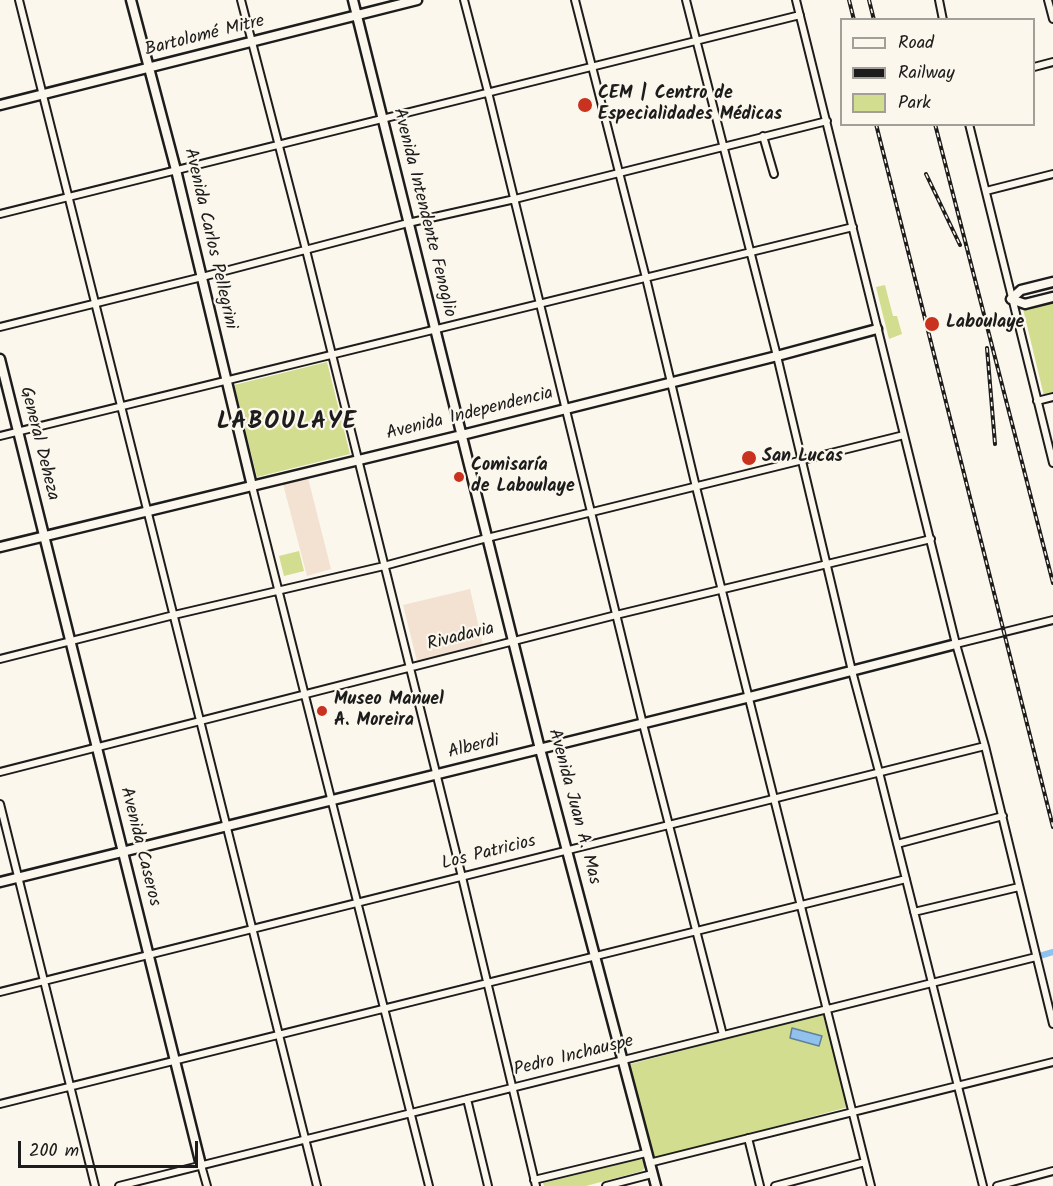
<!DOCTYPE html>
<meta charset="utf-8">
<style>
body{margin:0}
#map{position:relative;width:1053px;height:1186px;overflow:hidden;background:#fbf7ec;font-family:Kalam,sans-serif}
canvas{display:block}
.legend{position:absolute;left:840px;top:18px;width:195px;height:108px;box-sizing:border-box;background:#fbf7ec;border:2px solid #a29f99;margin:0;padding:8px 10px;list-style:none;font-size:18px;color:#1c1c1c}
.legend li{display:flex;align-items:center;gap:12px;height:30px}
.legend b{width:30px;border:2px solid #a29f99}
.scale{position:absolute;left:18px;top:1141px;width:180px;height:27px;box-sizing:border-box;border:3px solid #1c1c1c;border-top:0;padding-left:8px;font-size:18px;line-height:21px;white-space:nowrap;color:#1c1c1c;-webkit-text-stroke:4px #fbf7ec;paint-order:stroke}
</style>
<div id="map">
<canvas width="1053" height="1186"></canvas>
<ul class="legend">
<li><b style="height:8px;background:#fbf7ec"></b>Road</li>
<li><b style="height:8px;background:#1c1c1c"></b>Railway</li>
<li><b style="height:16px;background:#d2dd90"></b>Park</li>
</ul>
<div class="scale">200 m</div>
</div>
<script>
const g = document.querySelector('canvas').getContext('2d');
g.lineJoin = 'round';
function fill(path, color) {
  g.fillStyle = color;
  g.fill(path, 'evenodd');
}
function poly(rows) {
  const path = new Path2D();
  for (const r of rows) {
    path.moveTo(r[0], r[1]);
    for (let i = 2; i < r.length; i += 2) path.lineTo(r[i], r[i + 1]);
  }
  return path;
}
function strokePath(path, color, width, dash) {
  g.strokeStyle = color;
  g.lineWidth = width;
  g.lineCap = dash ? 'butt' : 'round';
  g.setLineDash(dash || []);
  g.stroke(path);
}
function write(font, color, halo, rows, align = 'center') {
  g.font = font + ' Kalam,sans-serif';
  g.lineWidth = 4.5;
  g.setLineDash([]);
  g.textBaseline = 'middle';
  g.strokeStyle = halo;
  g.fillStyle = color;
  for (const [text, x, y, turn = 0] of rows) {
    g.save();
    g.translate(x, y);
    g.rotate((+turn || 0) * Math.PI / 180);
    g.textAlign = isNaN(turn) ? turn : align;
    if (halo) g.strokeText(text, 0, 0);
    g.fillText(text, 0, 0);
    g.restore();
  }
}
fill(poly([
 [308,478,331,569,307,576,283,484],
 [470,589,483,645,417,661,403,605]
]), '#f3e1d1');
fill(poly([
 [885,285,893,316,897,316,902,334,889,339,876,287],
 [1053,302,1053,394,1044,396,1023,309],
 [327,362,350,454,257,477,234,385],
 [299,551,304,571,284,576,279,556],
 [825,1013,848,1107,651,1160,627,1065],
 [639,1159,649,1163,642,1171,586,1186,544,1186,543,1183]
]), '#d2dd90');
const water = poly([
 [792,1028,822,1036,819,1046,790,1038,792,1028]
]);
fill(water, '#91c2ed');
strokePath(water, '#628099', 1.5);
strokePath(poly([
 [1036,957,1053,952]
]), '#91c2ed', 6);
const street = poly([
 [19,0,317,1186],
 [241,0,306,250,462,877,536,1186],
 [464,0,488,92,643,724,723,1035],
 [575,0,646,278,696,487,871,1186],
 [686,0,777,356,852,671,879,772,983,1186],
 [796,0,956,644,985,746,1053,1024],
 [939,0,943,20],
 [1048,0,1053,19],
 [1034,67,1053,62],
 [969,124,1053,463],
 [763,136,774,174],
 [986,191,1053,174],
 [0,214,800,15],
 [0,327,202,277,408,223,515,199,827,121],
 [1037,401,1053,397],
 [0,436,853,227],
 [252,486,429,1186],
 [956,644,1053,620],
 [0,659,174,615,384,566,487,538,904,435],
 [0,772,616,615,931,539],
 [0,804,95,1186],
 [897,844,1003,816],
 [914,912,1019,887],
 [0,992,985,746],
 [467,1099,488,1186],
 [0,1104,906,879],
 [748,1138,760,1186],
 [649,1163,1053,1062],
 [201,1165,207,1186],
 [534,1180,646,1153],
 [119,1186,1036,957],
 [606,1186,652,1174],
 [775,1186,865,1162],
 [997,1186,1053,1171]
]);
const secondary = poly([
 [131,0,176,170,252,486],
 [353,0,540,749,656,1186],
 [0,105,417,0],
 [1053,282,1021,290,1011,299,1025,304,1053,297],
 [0,359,201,1165],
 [0,547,462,435,777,356,877,329],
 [0,882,750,697,956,644]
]);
strokePath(street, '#1c1c1c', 10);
strokePath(secondary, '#1c1c1c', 13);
strokePath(street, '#fbf7ec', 6);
strokePath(secondary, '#fbf7ec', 8);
const rail = poly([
 [849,0,854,20],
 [869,0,874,20],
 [876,124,1053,827],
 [935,124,1053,583],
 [926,174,960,245],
 [987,348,995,444]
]);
strokePath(rail, '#1c1c1c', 4);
strokePath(rail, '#fbf7ec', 1.5, [4.5]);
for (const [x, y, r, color] of [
 [585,105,8,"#c8321e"],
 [932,324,8,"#c8321e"],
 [749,458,8,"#c8321e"],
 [459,477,6,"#c8321e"],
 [322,711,6,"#c8321e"]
]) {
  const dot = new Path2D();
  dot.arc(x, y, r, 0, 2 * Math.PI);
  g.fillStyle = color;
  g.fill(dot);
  strokePath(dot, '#fbf7ec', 2);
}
write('18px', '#1c1c1c', '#fbf7ec', [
 ["Bartolomé Mitre",205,37,-14],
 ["Avenida Intendente Fenoglio",423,213,76],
 ["Avenida Carlos Pellegrini",209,239,77],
 ["Avenida Independencia",470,415,-14],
 ["General Deheza",38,444,76],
 ["Rivadavia",461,638,-14],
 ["Alberdi",474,748,-14],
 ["Avenida Juan A. Mas",573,807,75],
 ["Avenida Caseros",139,847,76],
 ["Los Patricios",489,854,-14],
 ["Pedro Inchauspe",574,1057,-14]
]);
write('bold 18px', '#1c1c1c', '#fbf7ec', [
 ["CEM | Centro de",598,95],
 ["Especialidades Médicas",598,116],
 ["Laboulaye",946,324],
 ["San Lucas",762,458],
 ["Comisaría",471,467],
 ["de Laboulaye",471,488],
 ["Museo Manuel",334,701],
 ["A. Moreira",334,722]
], 'left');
g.letterSpacing = '1.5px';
write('bold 24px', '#1c1c1c', '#fbf7ec', [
 ["LABOULAYE",287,424]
]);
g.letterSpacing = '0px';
</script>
